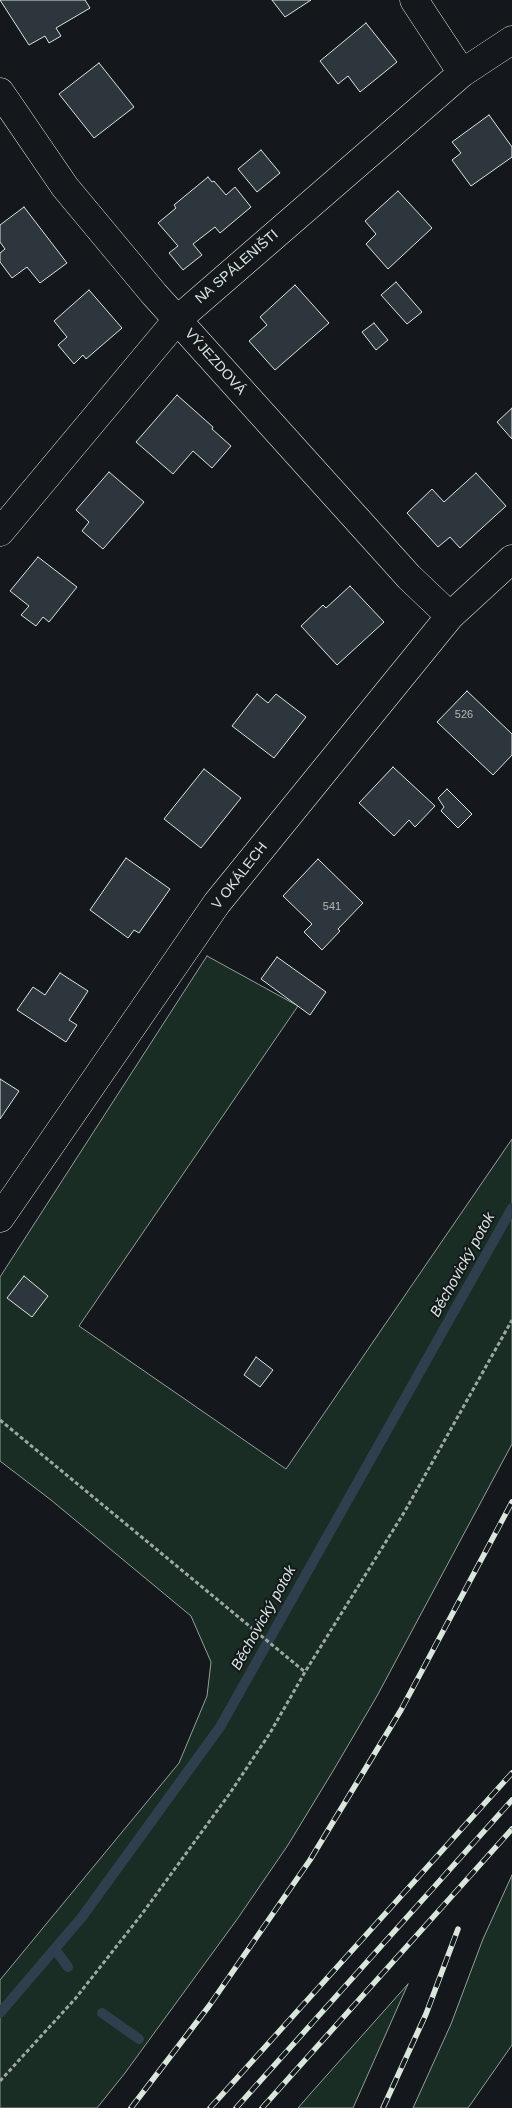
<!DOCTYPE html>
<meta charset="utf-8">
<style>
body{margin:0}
canvas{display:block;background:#14181c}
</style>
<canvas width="512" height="2108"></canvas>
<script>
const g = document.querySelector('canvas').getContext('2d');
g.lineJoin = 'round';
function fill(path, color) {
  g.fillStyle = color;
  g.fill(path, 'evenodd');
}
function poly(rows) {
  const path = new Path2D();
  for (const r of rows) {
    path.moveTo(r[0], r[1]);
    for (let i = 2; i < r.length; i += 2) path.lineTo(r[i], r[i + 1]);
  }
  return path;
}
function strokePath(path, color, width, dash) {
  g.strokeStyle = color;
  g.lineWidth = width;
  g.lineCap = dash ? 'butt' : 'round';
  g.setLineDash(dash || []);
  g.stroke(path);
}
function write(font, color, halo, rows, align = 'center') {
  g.font = font + ' Helvetica,sans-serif';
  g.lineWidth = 4;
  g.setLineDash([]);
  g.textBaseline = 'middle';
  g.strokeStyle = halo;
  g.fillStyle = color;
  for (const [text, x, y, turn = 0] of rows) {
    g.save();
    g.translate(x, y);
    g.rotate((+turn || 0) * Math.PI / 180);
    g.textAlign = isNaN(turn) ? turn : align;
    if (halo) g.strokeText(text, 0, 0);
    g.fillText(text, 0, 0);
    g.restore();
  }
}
const green = poly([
 [207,956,298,1006,79,1326,286,1469,512,1139,512,1444,377,1696,333,1771,288,1845,238,1918,125,2073,97,2108,0,2108,0,1980,179,1763,207,1696,211,1662,191,1616,51,1500,0,1461,0,1277,207,956],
 [512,1875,512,2045,468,2108,413,2108,451,2024,483,1939,512,1875],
 [408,1984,353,2108,298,2108,311,2093,408,1984]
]);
fill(green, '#1a2d24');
strokePath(green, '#939e99', 1);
strokePath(poly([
 [55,1949,68,1967],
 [0,2013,82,1917,220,1727,512,1208],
 [102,2013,139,2039]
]), '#2f3f4d', 10);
const building = poly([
 [0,0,85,0,90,8,56,28,61,36,49,43,45,36,29,45,0,0],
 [272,0,311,0,285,17,272,0],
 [366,23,397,62,360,92,348,76,338,84,320,61,366,23],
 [99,63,134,107,94,138,59,94,99,63],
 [489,115,512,147,512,157,471,186,452,160,461,153,452,142,489,115],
 [261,150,280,173,257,192,238,169,261,150],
 [208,177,212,182,214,181,226,195,235,187,251,207,220,233,215,227,193,244,202,255,183,270,169,253,178,246,158,223,176,208,174,205,208,177],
 [398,191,432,228,388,269,366,244,376,234,365,221,398,191],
 [24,207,67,263,40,283,27,267,12,278,0,262,0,253,5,249,0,242,0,225,24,207],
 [396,282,422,312,407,324,381,295,396,282],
 [295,285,329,323,275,370,249,341,267,325,260,317,295,285],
 [89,290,122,328,86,359,83,355,74,364,58,345,67,337,54,321,89,290],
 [374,323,388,340,376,350,362,332,374,323],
 [177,395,213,427,212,429,231,446,212,468,193,451,173,474,136,442,177,395],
 [512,408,512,439,497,422,512,408],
 [109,472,144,502,103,549,82,531,89,522,76,510,109,472],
 [476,473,506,506,460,548,450,537,438,547,407,513,432,489,444,502,476,473],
 [38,557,77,587,49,622,43,617,36,626,21,615,29,606,10,591,38,557],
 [350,586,384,622,337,665,301,626,323,605,326,608,350,586],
 [467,691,512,734,512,755,493,775,437,722,467,691],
 [257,694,268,703,276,694,306,717,274,758,232,726,257,694],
 [393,767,435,806,415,827,409,820,394,836,359,803,393,767],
 [204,769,241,798,201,848,164,819,204,769],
 [447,789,472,814,458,828,441,811,444,807,438,798,447,789],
 [126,858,170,889,139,933,134,930,128,938,90,910,126,858],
 [318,859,363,903,338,929,340,931,322,950,304,932,312,924,283,896,318,859],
 [277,957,326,992,310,1015,261,979,277,957],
 [60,973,88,991,69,1020,77,1025,66,1042,17,1010,33,987,45,995,60,973],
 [0,1079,19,1091,0,1119,0,1079],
 [24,1276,48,1296,32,1317,7,1298,24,1276],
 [256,1357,273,1370,260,1387,244,1375,256,1357]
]);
fill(building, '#2c363c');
strokePath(building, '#d8e6dc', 1);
const street = poly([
 [414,0,462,73],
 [0,92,65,187,154,294,409,577,450,616],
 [0,532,177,320,462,73,512,40],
 [0,1218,217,903,450,616,512,559]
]);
strokePath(street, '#d8e6dc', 29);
strokePath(poly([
 [0,1420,305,1672],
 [0,2081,75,1999,142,1914,230,1793,270,1733,305,1672,405,1511,512,1320]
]), '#9da8a2', 3, [4, 2.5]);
strokePath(street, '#14181c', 28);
const rail = poly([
 [131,2108,209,2006,310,1860,401,1710,512,1502],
 [210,2108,512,1773],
 [236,2108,512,1800],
 [262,2108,512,1829],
 [383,2108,426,2014,458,1929]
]);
strokePath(rail, '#d8e6dc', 5.5);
strokePath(rail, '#14181c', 4, [11]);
write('11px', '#adbab4', null, [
 ["526",464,715],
 ["541",332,907]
]);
write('14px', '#d8e6dc', '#14181c', [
 ["NA SPÁLENIŠTI",237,267,-41],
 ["VÝJEZDOVÁ",215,362,48],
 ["V OKÁLECH",240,876,-52]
]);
write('italic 15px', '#d8e6dc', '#14181c', [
 ["Běchovický potok",463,1265,-61],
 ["Běchovický potok",264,1618,-61]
]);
</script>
